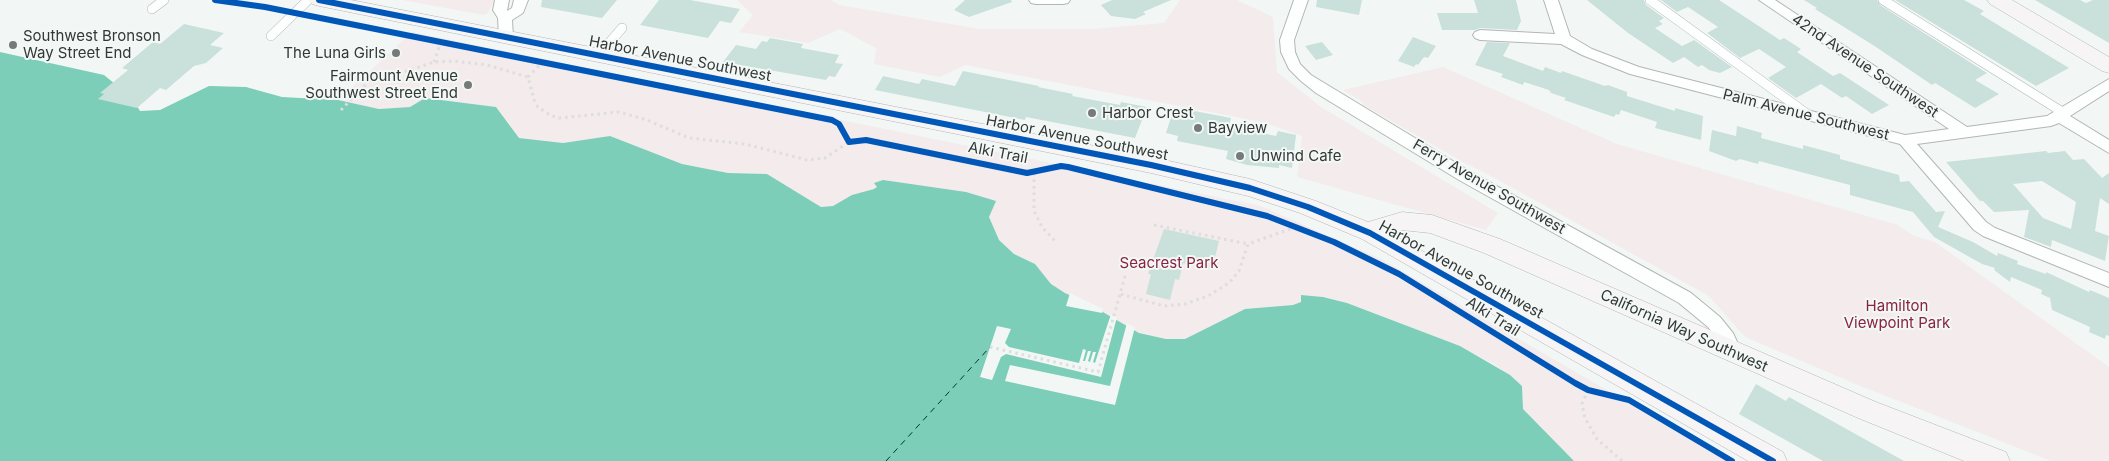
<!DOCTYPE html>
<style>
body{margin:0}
canvas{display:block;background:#f2f7f5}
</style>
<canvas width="2109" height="461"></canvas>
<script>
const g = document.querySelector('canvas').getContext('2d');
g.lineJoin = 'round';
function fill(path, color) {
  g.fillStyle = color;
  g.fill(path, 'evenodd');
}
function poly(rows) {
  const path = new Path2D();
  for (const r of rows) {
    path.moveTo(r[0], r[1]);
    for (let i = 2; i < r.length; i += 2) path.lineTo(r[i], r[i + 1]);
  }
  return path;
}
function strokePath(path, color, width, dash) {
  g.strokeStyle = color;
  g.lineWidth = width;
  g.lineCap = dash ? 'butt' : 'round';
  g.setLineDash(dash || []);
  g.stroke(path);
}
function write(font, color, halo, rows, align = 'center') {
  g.font = font + ' Inter,sans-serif';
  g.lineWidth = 4;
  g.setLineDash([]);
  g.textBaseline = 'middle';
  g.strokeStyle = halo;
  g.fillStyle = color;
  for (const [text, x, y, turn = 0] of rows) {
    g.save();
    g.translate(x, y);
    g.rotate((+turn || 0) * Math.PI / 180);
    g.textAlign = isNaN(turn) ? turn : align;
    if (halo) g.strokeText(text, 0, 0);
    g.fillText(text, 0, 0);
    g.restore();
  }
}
fill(poly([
 [402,0,494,0,488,13,484,15],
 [737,0,831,0,839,5,980,29,1093,29,1164,23,1180,0,1237,0,1273,17,1277,72,1321,107,1498,213,1486,230,1297,177,1302,136,1262,122,965,65,940,77,874,64,876,48,840,29,808,43,739,32,753,15],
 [412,32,1261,206,1383,260,1729,461,1574,461,1523,409,1522,386,1497,366,1460,346,1347,303,1323,297,1302,295,1301,302,1293,305,1245,309,1185,339,1166,339,1139,333,1089,304,1065,293,1051,284,1035,264,1014,254,999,240,833,206,821,207,767,174,728,173,682,164,610,136,563,143,519,138,496,107,425,98,410,107,379,109,338,100],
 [1443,67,1617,144,1898,225,1914,236,1935,242,2109,367,2109,461,2051,461,1858,385,1745,337,1709,296,1489,175,1461,161,1362,104,1364,103,1343,90]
]), '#f3ebec');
fill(poly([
 [0,52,104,75,132,98,140,111,160,110,209,86,246,87,282,97,338,100,379,109,410,107,425,98,496,107,519,138,563,143,610,136,682,164,728,173,767,174,821,207,833,206,852,195,874,189,877,187,874,183,883,180,966,192,996,201,989,217,999,240,1014,254,1035,264,1051,284,1065,293,1089,304,1139,333,1166,339,1185,339,1245,309,1293,305,1301,302,1301,295,1323,297,1347,303,1460,346,1510,375,1522,386,1523,409,1574,461,0,461]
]), '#7cceb8');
fill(poly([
 [1070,293,1103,309,1102,313,1066,306],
 [1111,314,1117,317,1101,377,1006,354,1001,357,992,380,980,377,997,326,1011,329,1005,343,1009,347,1079,363,1083,349,1086,350,1083,361,1085,361,1088,351,1091,351,1088,361,1090,362,1093,352,1096,352,1093,362,1095,363],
 [1127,323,1135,327,1115,405,1005,381,1010,365,1110,386]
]), '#f2f7f5');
strokePath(poly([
 [886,461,990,347]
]), '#01372b', 1, [6, 5]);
fill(poly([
 [542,0,617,0,602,18,541,7],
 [659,0,690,0,740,9,731,23,720,21,708,38,640,25],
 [965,0,1011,0,1012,2,969,17,954,10],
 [1112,0,1171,0,1143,12,1146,14,1135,19,1111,16,1101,5],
 [1317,0,1362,0,1359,15,1316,7],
 [1474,0,1516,0,1521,21,1517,30,1480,28,1475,30,1442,30,1437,13,1478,13],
 [1587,0,1644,0,1646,5,1664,18,1659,21,1663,24,1655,28,1682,46,1694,40,1732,67,1720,73,1709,70,1702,65,1698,67,1684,57,1673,63,1628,33],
 [1661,0,1719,0,1780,40,1784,38,1801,49,1797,52,1833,76,1840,73,1889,105,1872,114,1846,96,1842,98,1821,84,1796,98,1768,78,1786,67,1759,49,1740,58,1707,33,1718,27,1688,7,1677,12],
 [1804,0,1877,0,1880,5,1987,73,1975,80,1999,94,1975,108,1935,83,1932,85,1876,47,1815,9,1817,8],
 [1895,0,1964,0,1984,11,1980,14,2069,68,2036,86],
 [2035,0,2080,0,2086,3,2093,0,2109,0,2109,43],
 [184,24,224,33,210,45,223,48,206,63,194,66,166,90,160,88,137,108,98,99,104,94,100,93,128,70,122,68,153,42,160,44],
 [1413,37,1436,46,1428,58,1424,57,1418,65,1416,64,1414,67,1398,61],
 [770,38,803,44,801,48,839,55,835,63,843,64,835,77,829,76,826,80,723,62,736,45,756,49,762,41,767,42],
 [1322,42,1333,55,1316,60,1305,46],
 [1487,42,1510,43,1503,56,1543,71,1545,67,1561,73,1562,71,1605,86,1608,85,1627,92,1627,96,1675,111,1675,108,1703,116,1701,140,1655,128,1657,122,1621,110,1619,115,1616,114,1614,117,1564,100,1566,98,1551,93,1549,90,1524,82,1523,85,1501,77,1503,74,1475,65],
 [963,71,1039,86,1038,87,1073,94,1072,96,1120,105,1121,102,1147,107,1135,138,1026,117,1025,120,875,90,883,76,919,84,922,79,955,86],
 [1174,107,1231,118,1229,126,1276,136,1278,131,1296,135,1292,168,1279,165,1279,168,1247,165,1226,159,1228,151,1177,141,1178,136,1166,133],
 [1737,126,1762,133,1761,138,1803,149,1803,145,1840,155,1840,159,1899,175,1900,182,1909,181,1936,212,1945,211,1938,227,1973,242,1997,256,1998,253,2018,261,2017,264,2046,274,2046,272,2089,292,2090,290,2109,298,2109,336,2106,335,2105,339,2089,332,2090,327,2052,310,2050,298,2041,294,2042,290,2011,277,2010,282,1994,270,1995,268,1982,264,1934,237,1913,212,1850,195,1850,185,1759,161,1758,164,1740,159,1736,161,1709,151,1712,130,1736,136],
 [2046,151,2048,153,2065,151,2073,160,2084,159,2102,178,2109,173,2109,204,2100,198,2095,231,2109,236,2105,261,2052,240,2051,247,2024,237,2029,210,1994,212,1983,201,1980,201,1946,162],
 [2042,181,2076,202,2071,229,2043,218,2013,184],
 [1164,229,1219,241,1212,269,1183,263,1179,280,1175,279,1170,300,1146,294,1151,274,1148,274],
 [1756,384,1786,401,1789,397,1904,461,1823,461,1739,414]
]), '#c9e1da');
const lane = poly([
 [1650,0,1807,114],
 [1883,0,2064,113],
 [152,9,164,0],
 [271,36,308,0],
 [598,56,622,28]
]);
const street = poly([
 [495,0,509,0,507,11,512,8,514,0,528,0,523,13,512,20,513,37,511,40,506,42,501,40,499,37,498,18,493,10,495,0],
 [1029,0,1070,0,1068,3,1063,4,1036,4,1031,3,1029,0],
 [1294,0,1308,0,1294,40,1295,52,1300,64,1311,75,1471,172,1691,293,1720,317,1733,333,1742,353,1739,358,1733,360,1727,358,1720,342,1708,327,1679,303,1459,180,1316,93,1301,81,1289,69,1281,52,1280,40,1294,0],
 [1544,0,1558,0,1570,36,1592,49,1639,67,1905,135,1949,129,1759,0,1775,0,1967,127,2047,116,2109,79,2109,91,2070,116,2109,140,2109,153,2059,123,2051,126,1917,144,1986,222,1995,228,2109,273,2109,287,1983,236,1974,230,1900,144,1630,74,1582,55,1561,44,1480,40,1475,38,1473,35,1475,32,1480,30,1555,34,1544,0]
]);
const secondary = poly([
 [309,0,351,0,1151,157,1250,179,1316,201,1368,222,1402,212,1432,215,1500,239,1876,402,2006,452,2010,461,1964,461,1858,418,1484,253,1430,233,1402,230,1390,233,1783,452,1787,461,1748,461,1362,239,1300,213,1248,196,1151,173,319,6,312,4,309,0],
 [1987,0,2012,0,2109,57,2109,73,2102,71,1990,4,1987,0]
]);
strokePath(lane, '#b3b6b5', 10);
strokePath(street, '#b3b6b5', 2);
strokePath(secondary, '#b3b6b5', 1);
strokePath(poly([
 [434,62,441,42],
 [528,77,543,62],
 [341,110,371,79,398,74,434,62,454,61,487,65,528,77,535,103,538,107,550,115,559,118,619,112,647,120,689,138,745,144,807,160,825,158,849,142],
 [1034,173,1034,211,1042,227,1056,242],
 [1154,225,1248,244],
 [1125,276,1120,294,1164,306,1185,304,1208,296,1229,283,1239,271,1248,244,1293,228],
 [990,347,1098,372,1120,294],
 [1588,390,1582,404,1585,418,1597,439,1622,461]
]), '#dddedd', 3, [2.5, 4]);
strokePath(lane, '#fdfefe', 9);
fill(street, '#fdfefe');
fill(secondary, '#f6f4f4');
strokePath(poly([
 [215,0,265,7,832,120,839,124,849,142,866,140,1027,173,1061,166,1068,167,1267,216,1334,242,1399,274,1575,383,1588,390,1629,400,1732,461],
 [319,0,1151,165,1250,188,1308,207,1370,233,1773,461]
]), '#0057b8', 6);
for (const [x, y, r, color] of [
 [13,45,5,"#767a79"],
 [396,53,5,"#767a79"],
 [468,85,5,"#767a79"],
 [1092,113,5,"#767a79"],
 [1198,128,5,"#767a79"],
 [1240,156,5,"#767a79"]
]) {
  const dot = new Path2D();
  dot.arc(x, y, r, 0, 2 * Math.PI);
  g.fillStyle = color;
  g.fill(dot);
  strokePath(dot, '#f1f8f6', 2);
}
write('15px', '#343736', '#f1f8f6', [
 ["Southwest Bronson",23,36],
 ["Way Street End",23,53],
 ["The Luna Girls",386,53,"right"],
 ["Fairmount Avenue",458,76,"right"],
 ["Southwest Street End",458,93,"right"],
 ["Harbor Crest",1102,113],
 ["Bayview",1208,128],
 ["Unwind Cafe",1250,156]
], 'left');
write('15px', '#343736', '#f1f8f6', [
 ["Harbor Avenue Southwest",680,59,11],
 ["42nd Avenue Southwest",1865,66,34],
 ["Palm Avenue Southwest",1806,115,14],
 ["Harbor Avenue Southwest",1077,138,11],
 ["Alki Trail",998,153,11],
 ["Ferry Avenue Southwest",1489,187,30],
 ["Harbor Avenue Southwest",1461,270,29],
 ["Alki Trail",1493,317,32],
 ["California Way Southwest",1684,331,24]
]);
write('15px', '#8c2141', '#f1f8f6', [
 ["Seacrest Park",1169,263],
 ["Hamilton",1897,306],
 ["Viewpoint Park",1897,323]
]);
</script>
